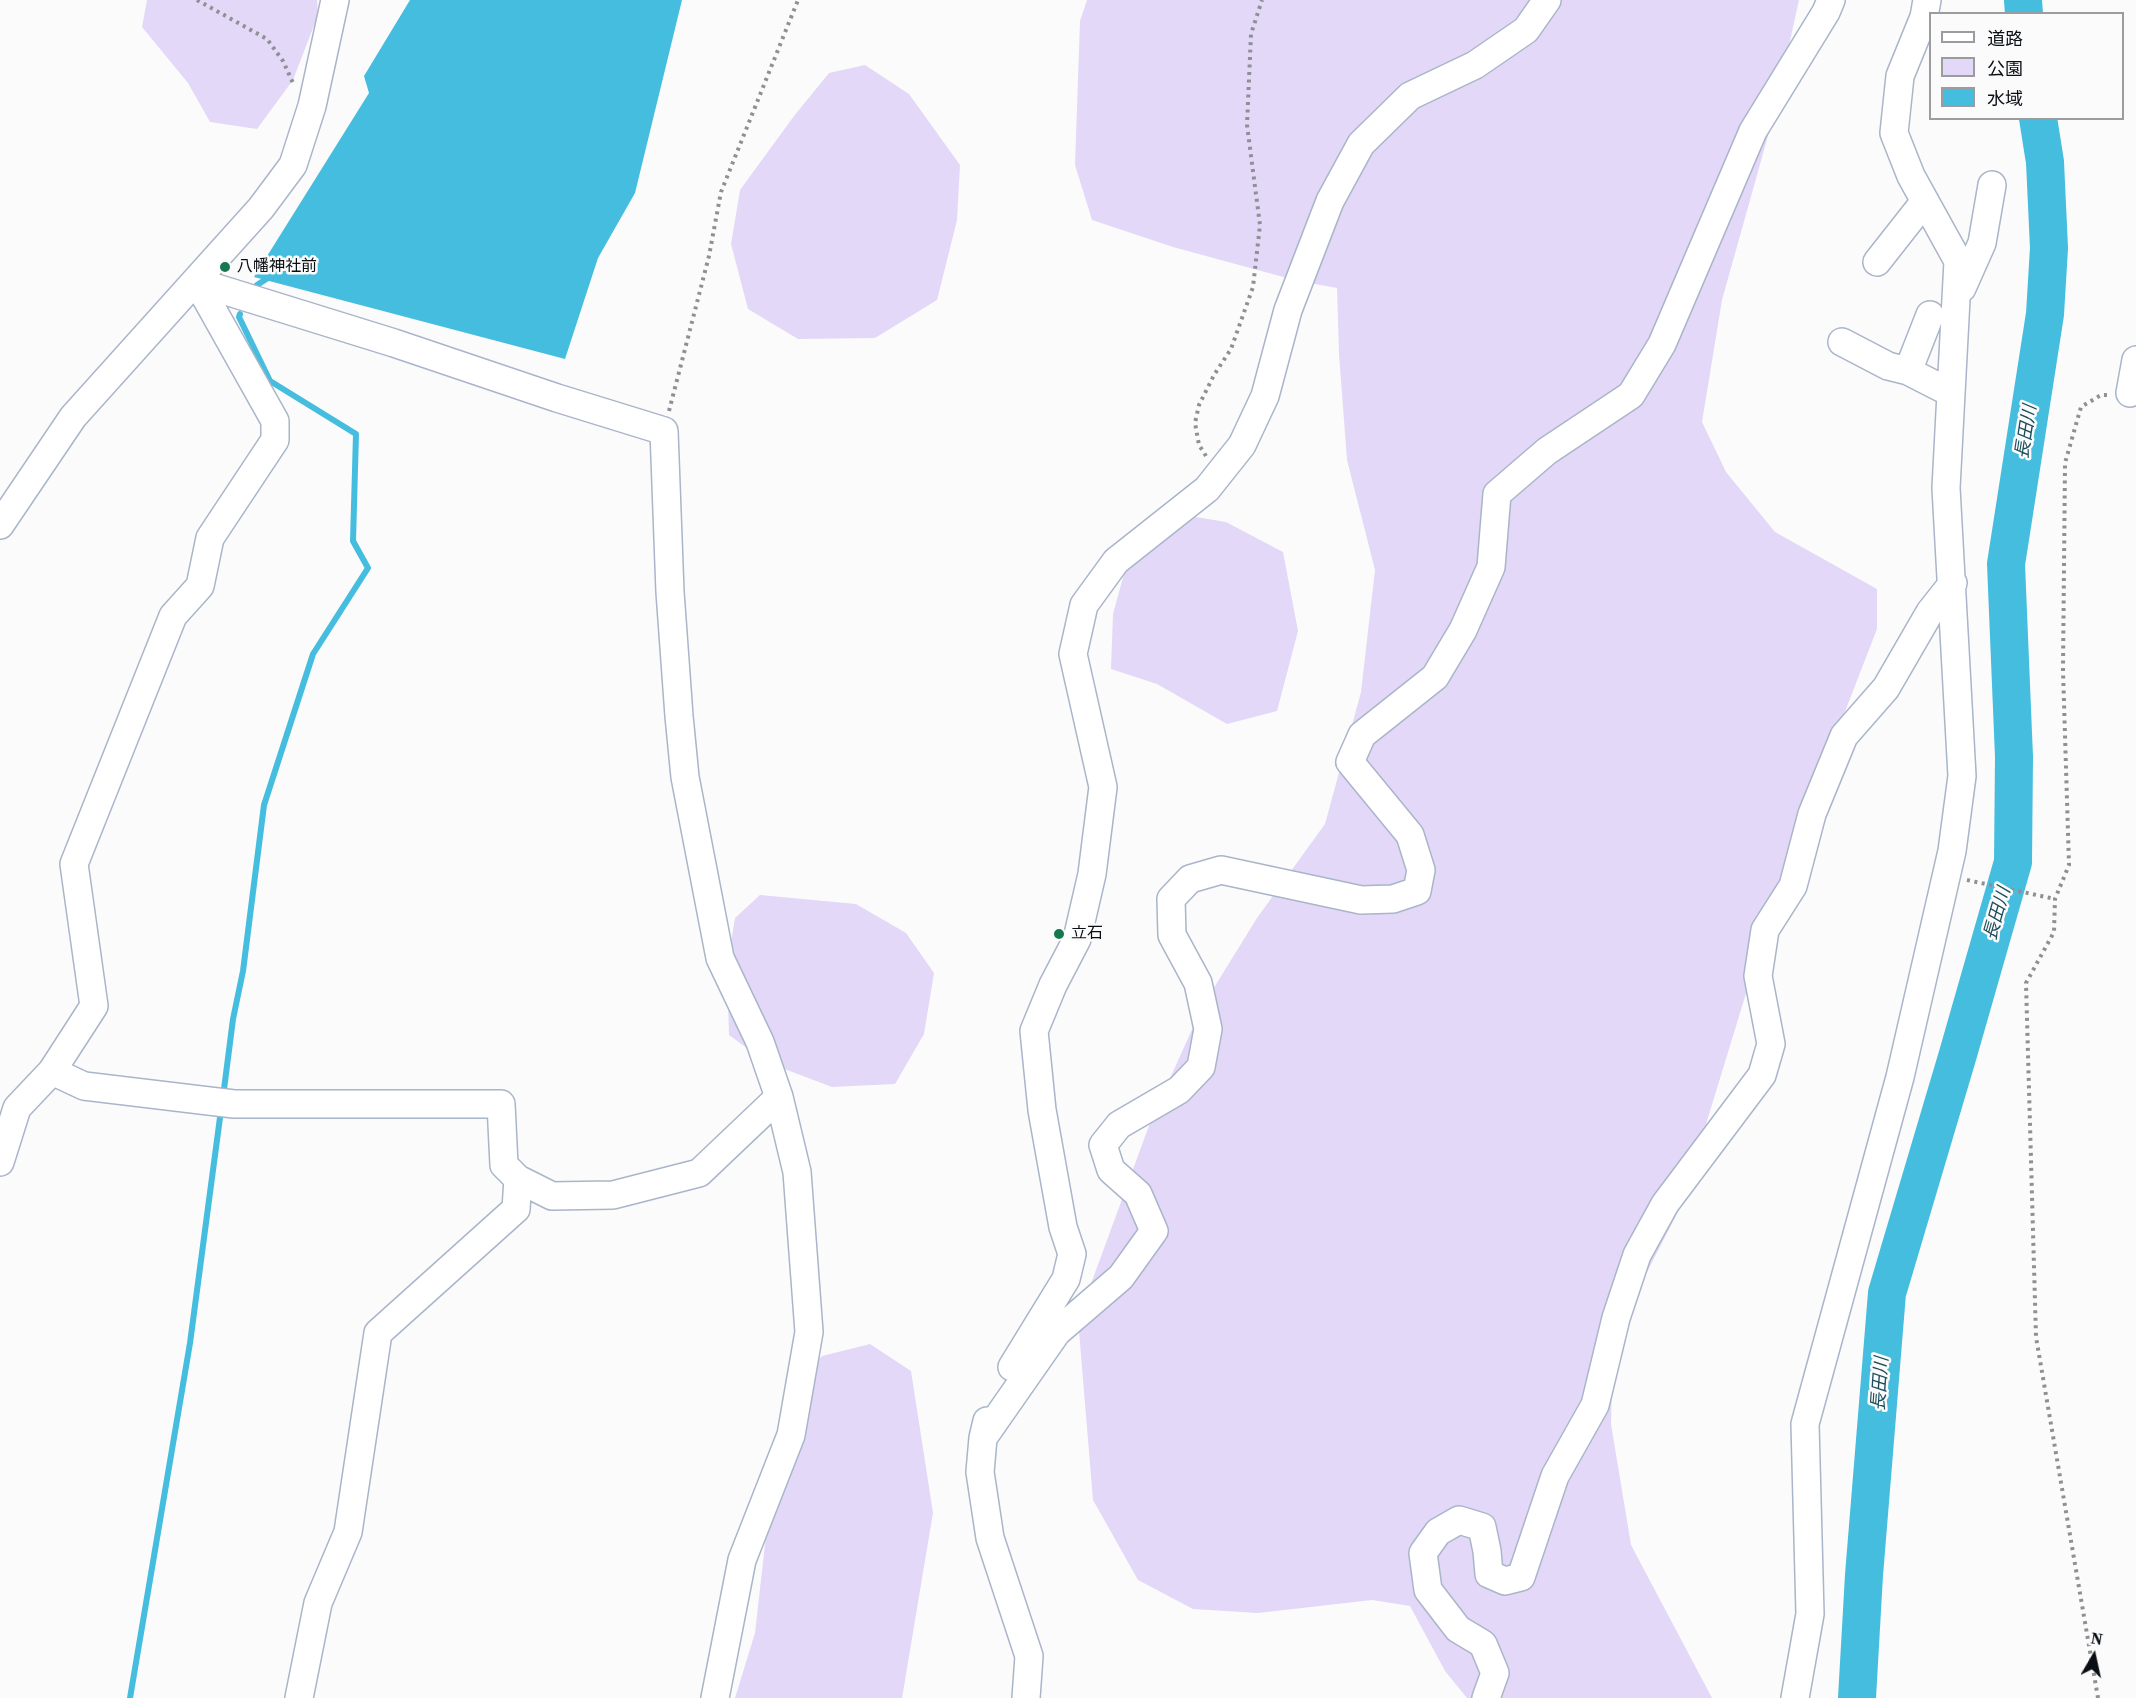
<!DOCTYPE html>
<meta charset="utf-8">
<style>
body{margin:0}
#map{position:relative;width:2136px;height:1698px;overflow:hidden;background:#fbfbfb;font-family:"Source Serif 4","Noto Sans JP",serif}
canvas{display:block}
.legend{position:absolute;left:1929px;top:12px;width:195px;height:108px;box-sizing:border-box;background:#fbfbfb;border:2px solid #9b9c9f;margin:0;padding:8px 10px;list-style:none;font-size:18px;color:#0a0e15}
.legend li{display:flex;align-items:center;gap:12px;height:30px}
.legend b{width:30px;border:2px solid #9b9c9f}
.north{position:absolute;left:2064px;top:1626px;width:60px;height:60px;-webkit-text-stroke:4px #fbfbfb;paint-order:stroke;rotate:9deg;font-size:16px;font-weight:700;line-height:24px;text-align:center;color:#0a0e15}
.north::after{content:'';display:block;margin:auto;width:21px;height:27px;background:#0a0e15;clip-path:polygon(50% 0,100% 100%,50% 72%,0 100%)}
</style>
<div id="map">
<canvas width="2136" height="1698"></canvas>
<ul class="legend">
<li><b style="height:8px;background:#fff"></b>道路</li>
<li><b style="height:16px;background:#e3d8f8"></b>公園</li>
<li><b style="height:16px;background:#45bddf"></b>水域</li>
</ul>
<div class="north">N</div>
</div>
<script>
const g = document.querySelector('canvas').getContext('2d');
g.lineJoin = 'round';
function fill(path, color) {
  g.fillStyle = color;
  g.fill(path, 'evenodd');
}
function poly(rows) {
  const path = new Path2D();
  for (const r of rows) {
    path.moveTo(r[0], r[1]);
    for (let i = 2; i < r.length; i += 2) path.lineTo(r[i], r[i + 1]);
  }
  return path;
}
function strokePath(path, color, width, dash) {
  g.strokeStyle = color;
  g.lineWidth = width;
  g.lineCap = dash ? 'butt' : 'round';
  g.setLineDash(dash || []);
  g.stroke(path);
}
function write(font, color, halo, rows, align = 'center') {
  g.font = font + ' "Source Serif 4","Noto Sans JP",serif';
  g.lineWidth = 5;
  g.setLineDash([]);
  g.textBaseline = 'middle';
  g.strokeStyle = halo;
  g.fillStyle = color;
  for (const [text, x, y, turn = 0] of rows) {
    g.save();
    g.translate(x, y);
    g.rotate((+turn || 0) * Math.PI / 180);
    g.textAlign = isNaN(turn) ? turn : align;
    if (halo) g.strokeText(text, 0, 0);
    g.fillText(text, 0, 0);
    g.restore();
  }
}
fill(poly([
 [147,0,317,0,318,15,293,80,257,129,210,122,188,83,142,27],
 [1087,0,1799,0,1773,118,1722,300,1702,422,1726,472,1775,532,1877,589,1877,629,1784,869,1681,1206,1613,1338,1611,1424,1631,1545,1712,1698,1467,1698,1445,1671,1410,1606,1372,1600,1258,1613,1193,1609,1138,1580,1093,1500,1078,1319,1150,1123,1202,1007,1257,918,1325,824,1361,692,1375,570,1347,460,1339,354,1337,288,1298,281,1173,247,1092,220,1075,165,1080,21],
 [865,65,909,94,960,165,957,220,937,300,875,338,798,339,748,309,731,244,740,190,794,116,829,73],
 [1172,513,1226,522,1283,552,1298,631,1277,711,1227,724,1157,684,1111,669,1113,614,1131,548],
 [760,895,856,904,906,933,934,973,924,1034,895,1084,832,1087,766,1062,729,1035,727,966,735,918],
 [870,1344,911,1371,933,1513,902,1698,735,1698,755,1633,768,1518,790,1390,822,1356]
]), '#e3d8f8');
fill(poly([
 [410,0,682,0,635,193,598,258,565,359,254,277,369,93,364,76]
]), '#45bddf');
strokePath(poly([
 [257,285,271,276],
 [223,1097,233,1019,243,971,264,805,313,654,368,568,353,541,356,434,270,381,239,317,240,314],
 [130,1698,190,1343,221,1110]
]), '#45bddf', 6);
strokePath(poly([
 [2023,0,2024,14],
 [1857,1698,1864,1575,1887,1293,1958,1054,2013,862,2014,757,2006,564,2045,314,2049,248,2045,162,2038,118]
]), '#45bddf', 38);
const minor = poly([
 [1877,262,1925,201],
 [197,282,394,343,557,398,664,431,670,592,679,716,685,777,720,958,760,1042,779,1097,797,1172,809,1332,791,1435,742,1560,715,1698],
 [1962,288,1982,243,1992,185],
 [1842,342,1888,366,1908,371,1951,393],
 [1908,371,1930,315],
 [2130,393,2136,360],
 [0,525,73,417,261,208,293,165,312,106,335,0],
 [52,1071,84,1086,234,1104,501,1104,504,1165,518,1179,552,1196,613,1195,699,1173,779,1097],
 [0,1162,17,1108,52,1071,94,1006,74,864,173,616,200,586,210,538,275,440,275,421,197,282],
 [1012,1367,1066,1279,1072,1254,1063,1227,1042,1110,1034,1031,1053,985,1077,939,1092,874,1103,787,1073,654,1084,605,1116,561,1207,489,1242,445,1265,396,1288,310,1330,201,1361,144,1410,96,1475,65,1526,30,1547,0],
 [987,1421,983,1438,980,1472,990,1538,1029,1656,1026,1698],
 [983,1438,1057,1332,1121,1277,1154,1231,1138,1194,1111,1170,1103,1145,1119,1125,1179,1090,1201,1067,1208,1029,1198,983,1172,935,1171,899,1190,879,1221,870,1361,900,1393,899,1417,891,1421,870,1410,835,1350,762,1362,735,1435,677,1463,630,1491,567,1497,494,1547,451,1631,395,1662,344,1753,131,1826,12,1831,0],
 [299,1698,318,1603,348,1532,378,1333,516,1209,518,1179],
 [1486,1698,1495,1673,1483,1644,1458,1629,1428,1590,1423,1553,1438,1532,1459,1520,1482,1527,1487,1551,1489,1574,1505,1581,1521,1577,1555,1476,1595,1405,1616,1318,1637,1255,1665,1204,1762,1075,1771,1044,1758,976,1765,930,1793,886,1812,814,1844,736,1886,688,1930,612,1953,583],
 [1795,1698,1810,1614,1805,1424,1900,1077,1952,851,1962,776,1946,488,1958,261,1911,176,1894,133,1900,76,1924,17,1927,0]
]);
strokePath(minor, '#a9b5c9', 30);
strokePath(poly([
 [197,0,267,39,283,61,293,83],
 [669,411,709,256,721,192,798,0],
 [1206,456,1199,445,1195,423,1199,405,1214,375,1231,349,1253,287,1260,225,1247,125,1251,34,1262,0],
 [1967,880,2055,899],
 [2098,1698,2036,1337,2026,983,2054,932,2055,899,2069,865,2063,670,2065,463,2081,407,2101,395,2109,395]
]), '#8f9094', 4, [3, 4.5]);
strokePath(minor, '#fff', 27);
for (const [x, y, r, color] of [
 [225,267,6,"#157850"],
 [1059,934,6,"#157850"]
]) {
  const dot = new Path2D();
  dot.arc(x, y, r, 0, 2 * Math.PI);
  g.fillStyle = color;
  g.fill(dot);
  strokePath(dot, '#fbfbfb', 2);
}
write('16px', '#0a0e15', '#fbfbfb', [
 ["八幡神社前",237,267],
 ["立石",1071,934]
], 'left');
write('italic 18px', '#1b4d5b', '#fbfbfb', [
 ["長田川",2027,432,-81],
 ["長田川",1998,914,-74],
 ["長田川",1881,1384,-86]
]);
</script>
